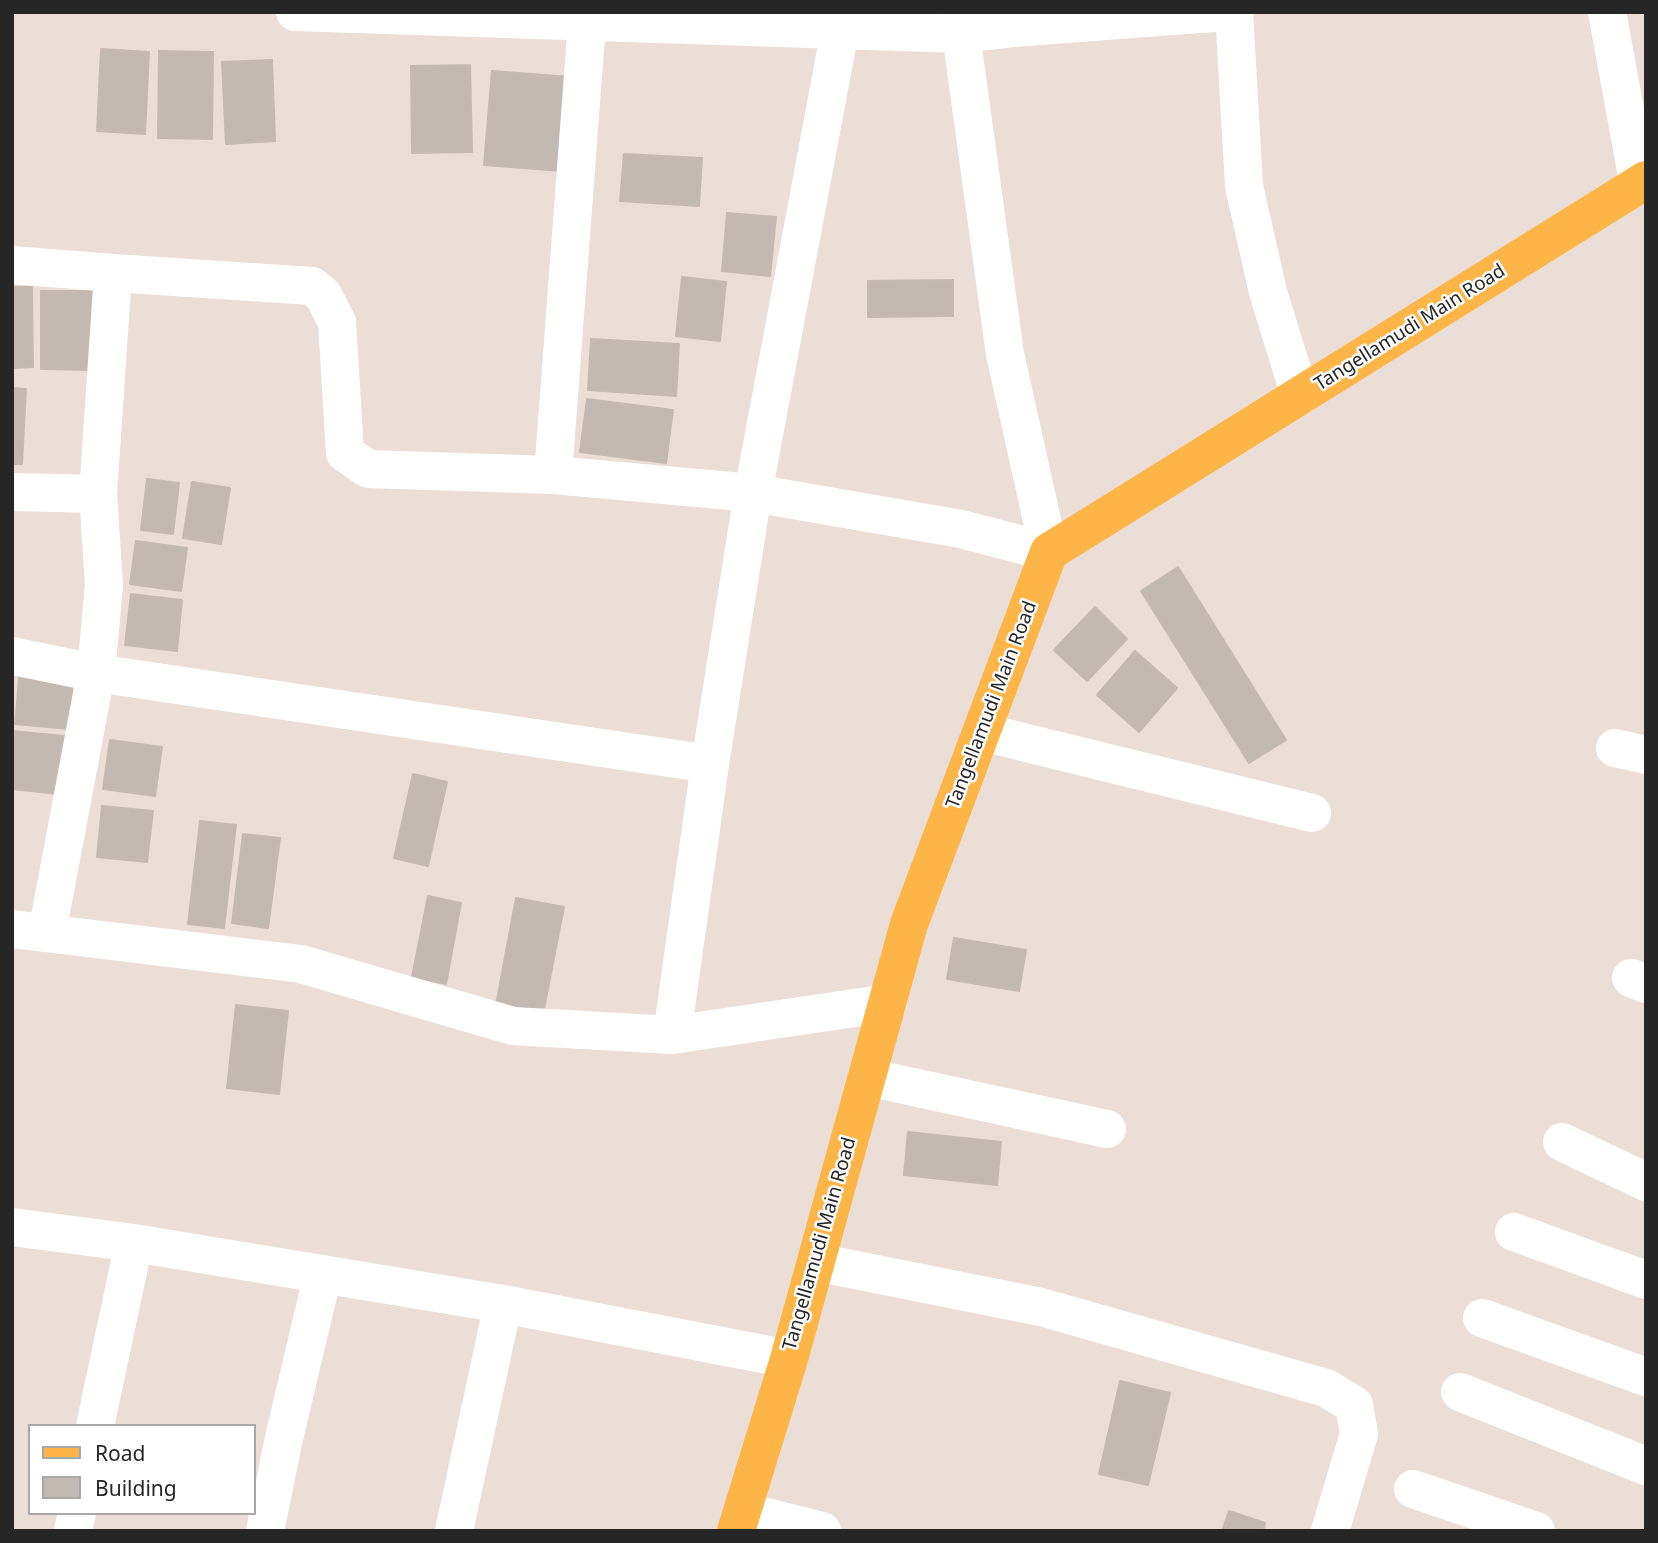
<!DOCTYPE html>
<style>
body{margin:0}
#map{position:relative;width:1658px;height:1543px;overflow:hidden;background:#ebded6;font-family:"Noto Sans",sans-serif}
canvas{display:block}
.frame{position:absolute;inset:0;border:14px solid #262626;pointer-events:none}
.legend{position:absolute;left:28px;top:1424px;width:228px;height:91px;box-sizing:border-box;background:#fff;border:2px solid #a8a8a8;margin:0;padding:9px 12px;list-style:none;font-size:21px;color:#262626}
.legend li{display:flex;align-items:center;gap:14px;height:35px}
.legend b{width:35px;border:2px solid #a8a8a8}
</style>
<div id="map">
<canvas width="1658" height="1543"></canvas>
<div class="frame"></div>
<ul class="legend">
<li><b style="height:9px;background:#fdb548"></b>Road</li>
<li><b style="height:19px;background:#c2bab2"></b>Building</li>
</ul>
</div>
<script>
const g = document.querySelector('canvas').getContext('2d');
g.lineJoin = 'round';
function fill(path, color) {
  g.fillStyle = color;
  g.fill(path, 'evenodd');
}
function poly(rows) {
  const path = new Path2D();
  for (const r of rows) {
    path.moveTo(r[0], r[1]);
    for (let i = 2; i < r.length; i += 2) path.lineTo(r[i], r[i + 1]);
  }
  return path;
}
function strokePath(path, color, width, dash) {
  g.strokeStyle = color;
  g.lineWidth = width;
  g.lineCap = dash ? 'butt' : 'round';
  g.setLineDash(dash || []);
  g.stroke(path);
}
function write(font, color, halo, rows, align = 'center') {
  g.font = font + ' "Noto Sans",sans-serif';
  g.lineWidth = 5;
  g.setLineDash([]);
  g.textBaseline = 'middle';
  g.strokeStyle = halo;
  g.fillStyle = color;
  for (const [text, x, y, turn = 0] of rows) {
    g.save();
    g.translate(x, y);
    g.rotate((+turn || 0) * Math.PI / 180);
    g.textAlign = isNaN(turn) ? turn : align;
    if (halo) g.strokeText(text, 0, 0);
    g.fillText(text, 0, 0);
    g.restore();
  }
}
const building = poly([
 [101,49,149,52,145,134,97,131,101,49],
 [159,51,213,52,212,139,158,138,159,51],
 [272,60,275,141,226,144,222,62,272,60],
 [470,65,472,152,412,153,411,66,470,65],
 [492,71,570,77,562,171,484,165,492,71],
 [624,154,702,158,699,206,620,201,624,154],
 [727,213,776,217,770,276,722,271,727,213],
 [682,277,726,282,720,341,676,336,682,277],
 [953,280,953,316,868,317,868,281,953,280],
 [12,287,32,287,33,367,12,368,12,287],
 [41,291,95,291,94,370,41,369,41,291],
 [591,339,679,344,676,396,588,390,591,339],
 [12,388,26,389,22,464,12,464,12,388],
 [587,399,673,410,666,463,580,452,587,399],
 [147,479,179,483,173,534,141,530,147,479],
 [192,482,230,488,221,544,183,538,192,482],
 [136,541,187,548,181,591,130,584,136,541],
 [1178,567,1286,740,1249,763,1141,591,1178,567],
 [131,594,182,600,177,651,125,645,131,594],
 [1095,607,1127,639,1087,681,1054,650,1095,607],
 [1135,651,1177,688,1139,732,1097,695,1135,651],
 [20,668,74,673,69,729,15,724,20,668],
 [12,731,64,736,58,794,12,789,12,731],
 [110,740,162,747,155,796,103,789,110,740],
 [413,774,447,782,428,866,394,858,413,774],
 [102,806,153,811,147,862,97,857,102,806],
 [200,821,236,825,224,928,188,924,200,821],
 [243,834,280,838,268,928,232,923,243,834],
 [428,896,461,903,446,984,412,977,428,896],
 [516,898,564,907,543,1014,496,1005,516,898],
 [954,938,1026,950,1019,991,947,979,954,938],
 [236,1005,288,1011,279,1094,227,1088,236,1005],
 [908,1132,1001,1142,997,1185,904,1175,908,1132],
 [1120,1381,1170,1393,1148,1485,1099,1474,1120,1381],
 [1229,1511,1265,1523,1263,1531,1222,1531,1229,1511]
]);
fill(building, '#c2bab2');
strokePath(building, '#c6bab0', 2);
strokePath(poly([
 [295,12,960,34,1013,28,1225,12],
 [1234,12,1244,186,1268,292,1300,396],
 [1607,12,1639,186],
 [840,30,753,493,961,529,1049,552,1005,354,958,12],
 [12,265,113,273],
 [553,475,587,22],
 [12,492,98,494,113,273,312,286,323,295,337,322,345,453,368,469,553,475,753,493,710,764,672,1035],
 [12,656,96,673,710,764],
 [982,732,1312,813],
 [1615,748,1646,755],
 [12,929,301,964,513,1026,672,1035,888,1003],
 [47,933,96,673,104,585,98,494],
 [1631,978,1646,984],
 [867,1077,1107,1129],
 [1562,1142,1646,1182],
 [12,1227,134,1243,503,1304,789,1359],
 [1514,1232,1646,1280],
 [816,1262,1041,1307,1326,1388,1354,1405,1359,1434,1330,1531],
 [1482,1318,1646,1377],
 [1460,1392,1646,1466],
 [95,1426,134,1243],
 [1413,1489,1536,1531],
 [742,1511,822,1531],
 [73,1531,77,1513],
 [265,1531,284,1438,323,1274],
 [454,1531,503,1304]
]), '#fff', 38);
strokePath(poly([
 [736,1531,789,1359,909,924,1049,552,1646,180]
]), '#fdb548', 38);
write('19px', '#262626', '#fff', [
 ["Tangellamudi Main Road",1410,328,-32],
 ["Tangellamudi Main Road",992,705,-69],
 ["Tangellamudi Main Road",820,1244,-74]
]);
</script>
